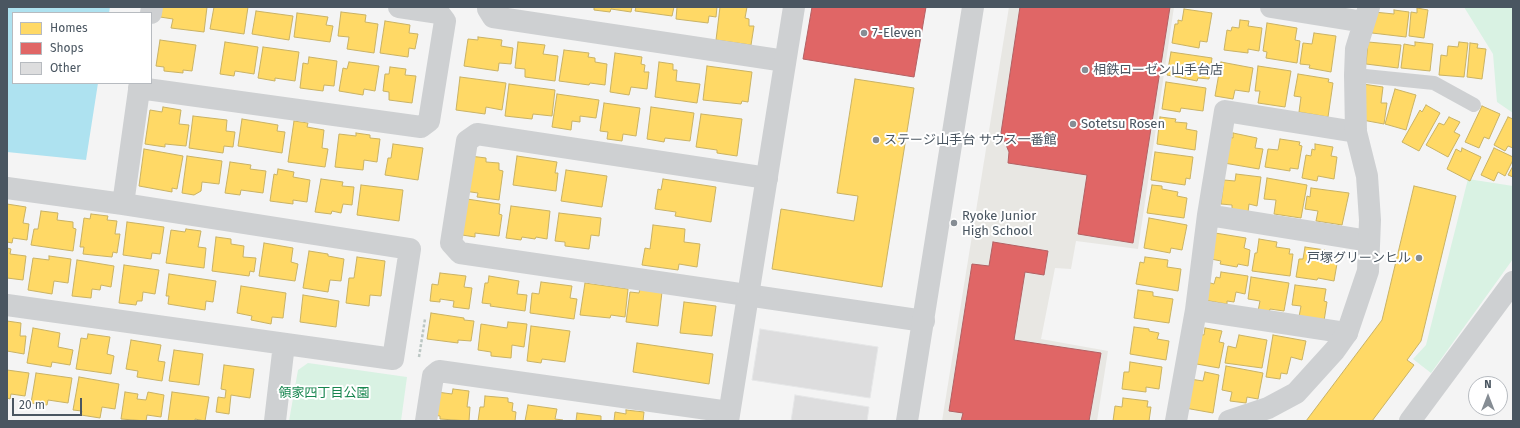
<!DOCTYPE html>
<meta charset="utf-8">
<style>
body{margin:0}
#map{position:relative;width:1520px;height:428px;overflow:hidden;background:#f4f4f4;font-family:"Fira Sans",sans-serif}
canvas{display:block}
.frame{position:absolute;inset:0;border:8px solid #4a5661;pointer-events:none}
.legend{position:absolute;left:12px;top:12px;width:140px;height:72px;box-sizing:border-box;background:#fff;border:1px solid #b7bbc0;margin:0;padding:5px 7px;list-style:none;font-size:12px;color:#4a5661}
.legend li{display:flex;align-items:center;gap:8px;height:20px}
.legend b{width:20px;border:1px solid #b7bbc0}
.north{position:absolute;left:1468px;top:376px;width:40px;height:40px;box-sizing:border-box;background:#fff;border:1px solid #b7bbc0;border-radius:50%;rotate:0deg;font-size:11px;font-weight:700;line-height:16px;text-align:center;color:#4a5661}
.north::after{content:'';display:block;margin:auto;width:14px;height:18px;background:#868d94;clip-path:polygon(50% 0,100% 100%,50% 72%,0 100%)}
.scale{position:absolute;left:12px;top:398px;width:70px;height:18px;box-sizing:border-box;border:2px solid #4a5661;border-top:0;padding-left:5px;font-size:12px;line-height:14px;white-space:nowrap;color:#4a5661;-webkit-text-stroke:3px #fff;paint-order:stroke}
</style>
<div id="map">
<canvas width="1520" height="428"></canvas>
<div class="frame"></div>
<ul class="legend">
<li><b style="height:11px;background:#ffd966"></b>Homes</li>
<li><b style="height:11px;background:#e06666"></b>Shops</li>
<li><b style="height:11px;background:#ddddde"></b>Other</li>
</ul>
<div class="north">N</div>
<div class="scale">20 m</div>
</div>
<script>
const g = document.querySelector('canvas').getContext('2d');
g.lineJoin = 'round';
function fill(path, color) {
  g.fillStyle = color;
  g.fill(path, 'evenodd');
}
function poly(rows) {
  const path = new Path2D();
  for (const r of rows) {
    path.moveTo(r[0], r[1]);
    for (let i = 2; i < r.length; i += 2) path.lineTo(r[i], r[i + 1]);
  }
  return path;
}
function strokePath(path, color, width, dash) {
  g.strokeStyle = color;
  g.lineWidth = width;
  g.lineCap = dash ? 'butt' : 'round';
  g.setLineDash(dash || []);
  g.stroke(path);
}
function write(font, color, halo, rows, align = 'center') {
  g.font = font + ' "Fira Sans","Noto Sans JP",sans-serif';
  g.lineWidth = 4;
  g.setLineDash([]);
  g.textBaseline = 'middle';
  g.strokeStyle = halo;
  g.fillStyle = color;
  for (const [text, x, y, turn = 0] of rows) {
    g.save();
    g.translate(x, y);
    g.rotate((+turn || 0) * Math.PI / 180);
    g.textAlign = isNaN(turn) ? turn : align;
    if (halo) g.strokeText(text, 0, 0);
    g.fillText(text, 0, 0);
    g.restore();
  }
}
fill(poly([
 [1009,7,1174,7,1138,249,1076,241,1071,269,1055,268,1041,339,1108,351,1097,421,942,421]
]), '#e8e7e3');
fill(poly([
 [1464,7,1513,7,1513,113,1497,102,1493,54],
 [1468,179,1513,186,1513,259,1431,373,1413,359,1426,345],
 [308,363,407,377,401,421,289,421,298,370]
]), '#d9f2e3');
fill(poly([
 [7,7,110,7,109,13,13,13,13,83,98,83,86,160,7,152]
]), '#aee2f0');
const homes = poly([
 [161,7,207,7,204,32,171,28,173,19,160,17,161,7],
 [214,7,248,7,244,34,210,29,214,7],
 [594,7,632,7,631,12,611,9,610,12,594,10,594,7],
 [636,7,674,7,672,16,635,11,636,7],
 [677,7,717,7,716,17,709,16,708,23,676,19,677,7],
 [720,7,747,7,745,18,749,19,749,26,754,26,751,45,716,40,720,7],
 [1417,8,1428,10,1424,38,1409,36,1411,12,1417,13,1417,8],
 [1184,9,1212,13,1207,42,1200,41,1199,48,1172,43,1175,24,1178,24,1178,20,1182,21,1184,9],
 [1394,10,1409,12,1406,37,1372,33,1374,12,1394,14,1394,10],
 [256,11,293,16,289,40,252,34,256,11],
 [341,12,366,15,365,22,378,24,374,53,347,49,349,37,338,36,341,12],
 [297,13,328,17,326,25,333,26,330,42,294,37,297,13],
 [1240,20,1249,21,1248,26,1262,28,1259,51,1248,49,1248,53,1224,50,1227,30,1231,31,1232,27,1239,28,1240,20],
 [385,21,410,25,409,33,418,34,415,49,409,48,408,57,380,53,385,21],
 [1267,23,1297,28,1295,40,1300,41,1297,63,1266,58,1267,52,1263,51,1267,23],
 [1314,33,1336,36,1331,72,1309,68,1310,65,1300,64,1303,43,1312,44,1314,33],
 [478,37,502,40,501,46,513,48,511,64,499,63,498,71,464,66,468,39,478,40,478,37],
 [160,40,196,45,192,71,183,70,183,73,164,71,164,67,156,66,160,40],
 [225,42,258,47,254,74,235,71,234,76,220,74,225,42],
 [518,42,545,45,543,54,558,56,555,81,525,77,525,69,515,68,518,42],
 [1368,42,1401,45,1398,68,1366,64,1368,42],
 [1415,42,1433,44,1430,71,1401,68,1404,44,1415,46,1415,42],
 [1459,42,1468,43,1464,77,1439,75,1441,55,1447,56,1448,46,1458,47,1459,42],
 [1470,43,1478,44,1477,48,1486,49,1482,79,1467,77,1470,43],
 [263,47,299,52,295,81,275,78,275,81,258,78,263,47],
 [564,50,589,53,588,57,595,58,595,62,607,64,605,85,590,83,589,85,559,81,564,50],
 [1171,52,1212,58,1209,79,1198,78,1197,81,1167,75,1171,52],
 [615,53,642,57,641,64,645,65,644,72,649,72,647,89,631,87,629,95,610,92,615,53],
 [309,57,337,61,334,86,324,85,323,91,300,88,303,63,308,64,309,57],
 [349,62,379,66,375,91,364,89,363,95,339,91,343,68,347,69,349,62],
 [659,62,673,64,673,70,677,70,676,81,700,84,697,103,655,97,659,62],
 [1221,62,1253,68,1249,92,1235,90,1233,99,1215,96,1221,62],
 [707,66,752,72,748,102,742,101,741,104,703,100,707,66],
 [1258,66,1291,71,1285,107,1258,103,1260,91,1255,91,1258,66],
 [390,67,406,69,405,75,416,76,412,103,389,100,389,92,383,91,385,74,389,74,390,67],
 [1298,74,1329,79,1328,82,1333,83,1328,117,1299,112,1301,97,1294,96,1298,74],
 [460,77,506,83,502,110,486,107,485,114,456,110,460,77],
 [855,79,914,88,882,287,772,269,781,209,854,221,858,196,837,193,855,79],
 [1166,82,1206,88,1203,111,1181,108,1180,112,1162,109,1166,82],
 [509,84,555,90,552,116,533,114,532,119,505,116,509,84],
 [1363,84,1383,87,1381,103,1387,103,1384,124,1357,119,1363,84],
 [1395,89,1416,95,1406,130,1385,124,1395,89],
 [557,94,599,100,596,118,580,116,580,122,572,121,571,130,552,127,557,94],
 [604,103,640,108,636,136,623,134,622,141,607,139,608,132,600,131,604,103],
 [1426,105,1440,113,1419,151,1402,142,1420,110,1422,112,1426,105],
 [1482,106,1500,114,1489,139,1484,137,1479,148,1465,142,1482,106],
 [163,107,181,110,179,124,189,125,186,146,165,144,165,147,145,144,150,110,162,112,163,107],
 [651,107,694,113,690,141,665,138,664,142,647,139,651,107],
 [701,114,742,119,737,156,717,153,717,150,696,147,701,114],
 [193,116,227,120,226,131,235,132,233,147,224,146,223,153,189,148,193,116],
 [1160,117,1176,119,1175,122,1187,123,1186,129,1197,131,1195,150,1157,144,1160,117],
 [1449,117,1460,122,1454,132,1460,135,1448,157,1426,145,1439,123,1444,125,1449,117],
 [1508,117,1513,119,1513,148,1508,146,1505,151,1494,145,1508,117],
 [242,119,278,125,277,131,285,132,282,153,238,146,242,119],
 [294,121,308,123,307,127,324,130,322,148,328,149,325,167,288,162,294,121],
 [356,133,370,135,370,138,380,139,377,162,364,160,363,170,335,167,339,134,356,136,356,133],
 [1233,133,1257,138,1255,148,1263,149,1259,169,1224,163,1228,137,1233,138,1233,133],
 [1280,139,1300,142,1299,145,1302,146,1298,169,1290,168,1290,171,1265,167,1268,149,1278,150,1280,139],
 [393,144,423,148,418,180,385,175,388,158,391,158,393,144],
 [1315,144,1333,147,1331,156,1337,157,1334,179,1318,176,1317,181,1302,178,1306,155,1311,156,1312,149,1315,150,1315,144],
 [1462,148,1481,157,1470,181,1447,169,1456,149,1461,152,1462,148],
 [1494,148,1513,157,1513,160,1505,176,1498,172,1494,181,1481,175,1494,148],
 [144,149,183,156,177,189,172,188,172,192,139,186,144,149],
 [1155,152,1193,157,1190,179,1186,178,1185,185,1151,180,1155,152],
 [187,156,222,161,219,184,202,182,201,191,194,195,182,193,187,156],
 [470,156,486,158,486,162,499,163,499,170,503,171,499,200,477,197,478,193,464,191,470,156],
 [517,156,557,162,555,173,558,173,556,191,513,185,517,156],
 [230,162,251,165,250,169,266,171,263,193,241,190,240,195,225,193,230,162],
 [1513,166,1513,177,1508,175,1513,166],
 [278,169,294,172,293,177,310,180,307,202,293,200,293,204,270,201,274,174,277,175,278,169],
 [566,170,607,176,602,207,561,201,566,170],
 [1236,174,1261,177,1257,206,1249,204,1248,212,1232,209,1232,205,1221,204,1224,180,1235,181,1236,174],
 [1267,178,1307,185,1301,218,1274,214,1276,200,1264,199,1267,178],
 [321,179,343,182,342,186,354,187,352,205,343,204,341,213,332,211,331,214,315,212,321,179],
 [663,179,716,187,711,222,675,216,676,212,655,209,658,189,661,190,663,179],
 [361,185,403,190,399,221,357,215,361,185],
 [1152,185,1162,186,1162,189,1178,192,1177,196,1187,198,1184,218,1147,213,1152,185],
 [1414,186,1456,196,1421,341,1407,360,1414,365,1372,421,1306,421,1382,320,1414,186],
 [1311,188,1349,193,1342,225,1316,221,1318,211,1305,209,1307,196,1310,197,1311,188],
 [467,199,500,204,499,214,502,215,499,236,475,233,475,237,462,235,467,199],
 [7,204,26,207,23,223,29,224,27,240,13,238,12,243,7,242,7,204],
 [511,206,550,211,547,239,536,237,535,239,522,237,521,240,506,238,511,206],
 [41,211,58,213,57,220,73,222,73,228,76,229,73,251,31,245,34,229,38,229,41,211],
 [559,213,601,218,599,236,591,235,589,249,565,246,565,242,555,241,559,213],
 [91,214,108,216,107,220,117,221,115,234,120,234,117,253,113,252,112,257,83,254,84,247,80,247,84,218,90,219,91,214],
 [1149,218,1187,225,1182,250,1171,248,1170,253,1144,248,1149,218],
 [127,222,164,227,160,254,152,253,151,259,123,255,127,222],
 [653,225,685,229,684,242,700,244,697,267,679,264,678,270,642,265,645,248,650,249,653,225],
 [186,229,201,231,198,247,206,248,204,268,166,263,171,230,185,232,186,229],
 [1215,233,1246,238,1244,248,1250,250,1248,266,1238,264,1237,267,1220,264,1221,261,1211,259,1215,233],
 [216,237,231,239,231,244,244,246,243,257,256,258,254,272,250,271,249,276,212,271,216,237],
 [1259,239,1277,242,1276,247,1290,249,1289,254,1293,254,1290,276,1252,271,1255,253,1257,253,1259,239],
 [264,243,293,248,291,262,298,264,295,281,259,276,264,243],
 [1305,247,1325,250,1324,255,1338,258,1334,281,1318,278,1317,280,1296,277,1299,259,1303,259,1305,247],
 [7,248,11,249,10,254,26,256,23,280,7,278,7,248],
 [309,251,328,254,328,256,344,259,341,281,330,280,328,292,303,288,309,251],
 [49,256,71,259,68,283,54,281,52,294,28,290,33,258,49,260,49,256],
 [357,257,385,261,381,296,370,295,369,306,346,303,349,278,354,278,357,257],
 [1145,257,1168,260,1167,267,1181,269,1178,291,1136,284,1140,262,1144,263,1145,257],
 [77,260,114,266,111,287,101,285,100,290,92,289,91,298,72,296,77,260],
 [124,265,159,270,155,294,143,292,142,301,137,301,136,305,119,303,124,265],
 [1221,272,1248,276,1245,294,1236,292,1234,302,1227,301,1227,304,1204,300,1207,282,1214,284,1216,277,1220,278,1221,272],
 [440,273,466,276,464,287,472,288,469,309,453,307,454,301,440,299,440,302,430,301,432,284,438,285,440,273],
 [169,274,216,281,213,302,206,301,205,310,168,304,169,296,166,296,169,274],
 [489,276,519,281,517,294,527,295,525,311,490,306,491,304,482,303,485,283,488,283,489,276],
 [1251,277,1289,283,1284,311,1270,309,1269,313,1258,311,1260,301,1248,299,1251,277],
 [541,282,572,286,570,298,577,299,574,319,530,313,532,293,539,294,541,282],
 [585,283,628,289,625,317,611,315,610,318,580,315,585,283],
 [1295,285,1326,289,1324,301,1327,302,1324,321,1299,317,1301,306,1292,305,1295,285],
 [241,286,286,293,283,318,272,317,271,324,251,320,252,316,237,313,241,286],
 [640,289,662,292,658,326,626,322,630,292,639,293,640,289],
 [1138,290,1153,292,1153,296,1173,299,1169,323,1134,318,1138,290],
 [303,295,339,301,336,327,300,322,303,295],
 [684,302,716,306,712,336,680,333,684,302],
 [431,313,464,318,464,320,474,321,471,341,458,340,458,343,427,339,431,313],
 [7,321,21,323,20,336,26,336,24,354,7,351,7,321],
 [508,322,527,324,524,347,512,345,511,358,491,356,491,352,478,350,481,324,507,328,508,322],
 [531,326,570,331,565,362,542,359,541,363,527,361,531,326],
 [1134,327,1149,329,1149,331,1159,333,1157,339,1169,341,1166,360,1130,354,1134,327],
 [33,328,60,333,58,347,73,350,70,365,52,362,51,367,27,363,33,328],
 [1205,328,1222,331,1219,342,1224,343,1219,368,1191,363,1197,334,1204,335,1205,328],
 [88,334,110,337,107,354,114,356,111,374,76,369,81,338,87,339,88,334],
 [1239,335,1267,340,1262,368,1225,363,1228,346,1236,348,1239,335],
 [1273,335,1306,341,1302,360,1291,357,1287,374,1281,373,1280,379,1266,377,1273,335],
 [131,340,161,345,158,361,165,362,162,381,137,377,138,371,126,369,131,340],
 [637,343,713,354,709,384,633,372,637,343],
 [174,350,203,354,199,385,169,381,174,350],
 [1130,362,1162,367,1159,389,1146,387,1146,392,1122,389,1124,372,1129,372,1130,362],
 [224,365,254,369,250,398,231,395,229,414,216,412,218,397,225,398,226,390,221,389,224,365],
 [1226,366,1263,373,1258,399,1247,397,1246,403,1230,401,1232,392,1222,390,1226,366],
 [7,370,29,373,25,396,11,394,10,399,7,398,7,370],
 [1205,372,1219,375,1213,413,1185,408,1190,379,1203,381,1205,372],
 [36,373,72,378,68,403,48,400,47,405,31,403,36,373],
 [79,377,119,384,115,409,102,407,100,418,81,415,82,411,73,410,79,377],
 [453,389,469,391,467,407,470,407,469,421,440,419,440,416,433,415,437,392,452,394,453,389],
 [125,392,138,394,137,399,146,400,148,392,164,395,161,417,147,415,146,421,121,419,125,392],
 [172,392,209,397,205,421,195,419,195,421,168,421,172,392],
 [485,396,508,398,508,402,513,403,512,411,516,412,515,421,478,421,480,407,484,407,485,396],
 [1123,398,1148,401,1147,407,1151,407,1149,421,1113,421,1115,406,1122,407,1123,398],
 [528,405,557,409,555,419,563,420,563,421,525,421,528,405],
 [626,410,644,412,643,421,614,421,615,412,626,414,626,410],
 [577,413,601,416,601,421,576,421,577,413]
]);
fill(homes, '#ffd966');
strokePath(homes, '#c9b264', 1);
const shops = poly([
 [812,7,926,7,914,77,803,59,812,7],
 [1020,7,1170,7,1133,243,1078,234,1087,175,1008,163,1009,152,1001,133,1020,7],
 [993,242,1048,251,1044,275,1025,272,1014,340,1101,353,1089,421,961,421,963,413,949,411,972,264,989,266,993,242]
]);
fill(shops, '#e06666');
strokePath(shops, '#b36164', 1);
const building = poly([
 [760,329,878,347,870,398,752,380,760,329],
 [795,395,869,407,867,421,791,421,795,395]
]);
fill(building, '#ddddde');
strokePath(building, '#e5e6e7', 1);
strokePath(poly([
 [419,357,425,319]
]), '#bcc7c4', 2.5, [3, 2]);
strokePath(poly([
 [1355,75,1434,83,1474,105]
]), '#ced0d2', 14);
strokePath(poly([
 [488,7,488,9,493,17,785,61],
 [151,13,152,7],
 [139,88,421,127,429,121,445,21,439,13,399,7],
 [767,178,477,134,467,141,451,243,460,253,924,321],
 [7,188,123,204,410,249,393,359,7,305],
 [123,204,140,83],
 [1208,215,1369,241],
 [1196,310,1347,333],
 [275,421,284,344],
 [426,421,433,376,439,371,729,412],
 [1176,421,1196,310,1208,215,1225,111,1356,132]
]), '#ced0d2', 22);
strokePath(poly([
 [1271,7,1364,22],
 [728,421,794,7],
 [907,421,973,7],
 [1229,421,1268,408,1296,393,1335,350,1347,333,1368,271,1370,220,1367,176,1356,132,1355,75,1356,49,1369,7],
 [1410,421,1513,282]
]), '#ced0d2', 22);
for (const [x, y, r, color] of [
 [864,33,4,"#868d94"],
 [1085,70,4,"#868d94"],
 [1073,124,4,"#868d94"],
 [876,140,4,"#868d94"],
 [954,223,4,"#868d94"],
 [1419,258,4,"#868d94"]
]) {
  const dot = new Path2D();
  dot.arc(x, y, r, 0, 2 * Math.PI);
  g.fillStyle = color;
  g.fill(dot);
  strokePath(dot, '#fff', 1.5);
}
write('13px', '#4a5661', '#fff', [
 ["7-Eleven",872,33],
 ["相鉄ローゼン山手台店",1093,70],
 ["Sotetsu Rosen",1081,124],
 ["ステージ山手台 サウス一番館",884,140],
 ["Ryoke Junior",962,216],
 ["High School",962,231],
 ["戸塚グリーンヒル",1411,258,"right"]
], 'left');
write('13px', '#17864f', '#fff', [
 ["領家四丁目公園",324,393]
]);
</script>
